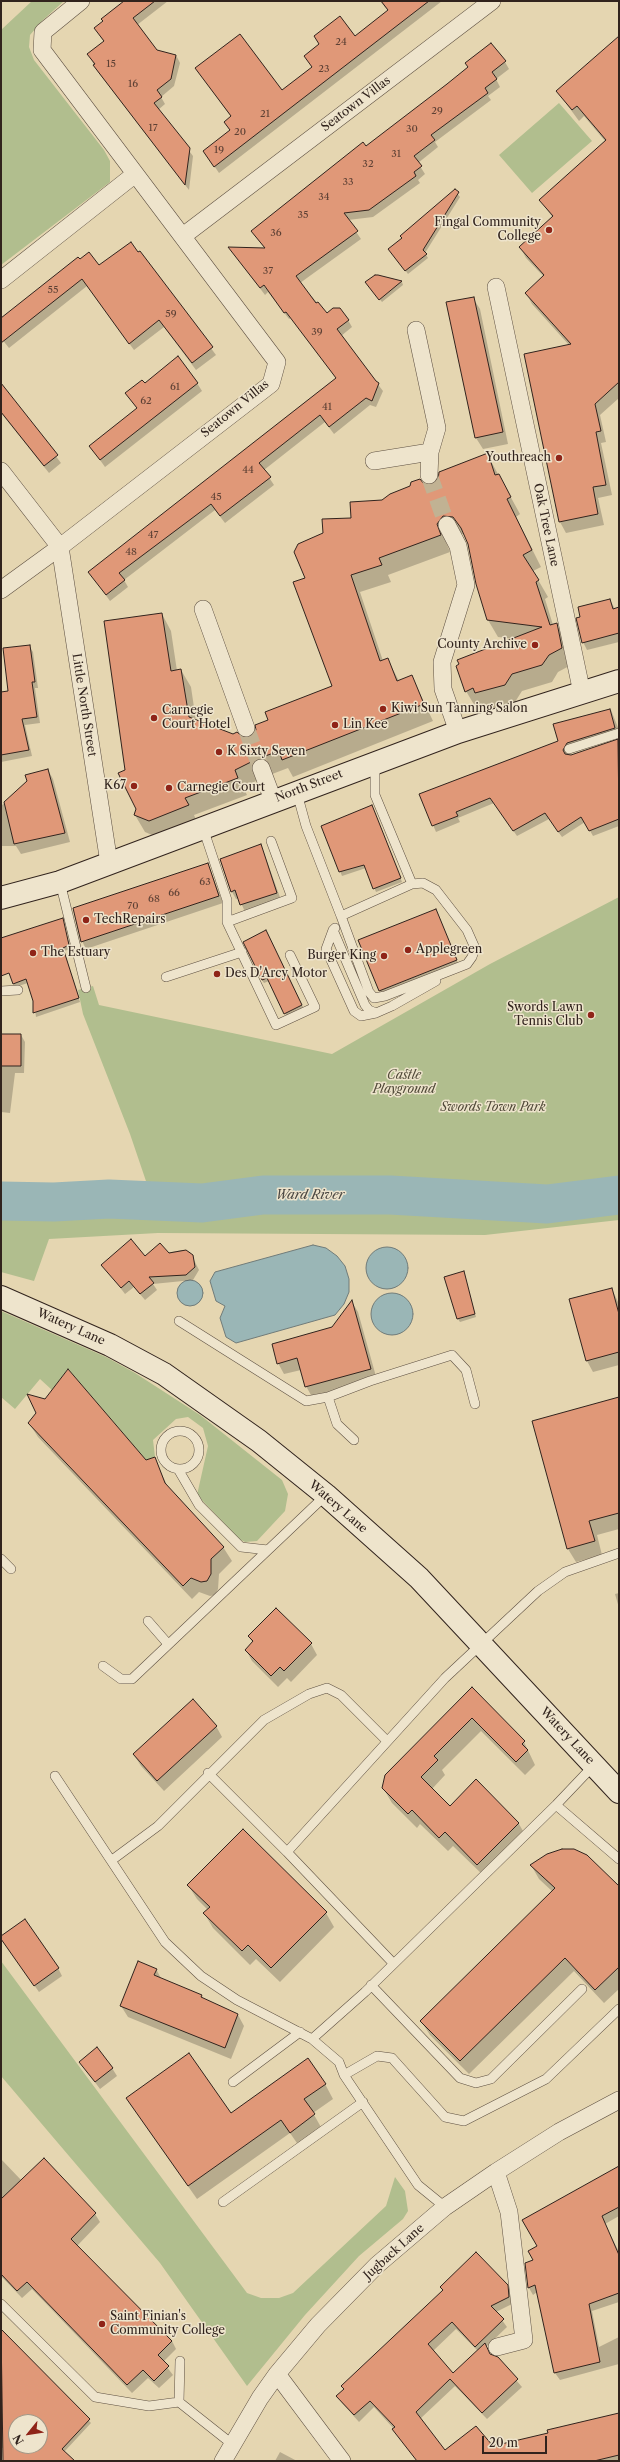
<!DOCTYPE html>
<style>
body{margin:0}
#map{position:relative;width:620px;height:2462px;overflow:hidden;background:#e5d6b1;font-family:"Libre Caslon Text",serif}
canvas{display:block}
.frame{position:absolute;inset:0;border:2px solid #31231d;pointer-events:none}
.north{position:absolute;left:8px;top:2414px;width:40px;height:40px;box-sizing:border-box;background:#eee4cc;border:1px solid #a29786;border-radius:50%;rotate:240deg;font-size:11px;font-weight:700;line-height:16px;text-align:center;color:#31231d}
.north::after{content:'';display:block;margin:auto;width:14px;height:18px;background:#8f2418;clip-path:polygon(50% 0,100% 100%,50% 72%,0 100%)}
.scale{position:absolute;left:482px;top:2436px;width:65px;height:18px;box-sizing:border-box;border:2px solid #31231d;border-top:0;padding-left:5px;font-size:12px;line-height:14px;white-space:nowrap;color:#31231d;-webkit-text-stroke:3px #eee4cc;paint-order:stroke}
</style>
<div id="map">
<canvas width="620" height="2462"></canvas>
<div class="frame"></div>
<div class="north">N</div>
<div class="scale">20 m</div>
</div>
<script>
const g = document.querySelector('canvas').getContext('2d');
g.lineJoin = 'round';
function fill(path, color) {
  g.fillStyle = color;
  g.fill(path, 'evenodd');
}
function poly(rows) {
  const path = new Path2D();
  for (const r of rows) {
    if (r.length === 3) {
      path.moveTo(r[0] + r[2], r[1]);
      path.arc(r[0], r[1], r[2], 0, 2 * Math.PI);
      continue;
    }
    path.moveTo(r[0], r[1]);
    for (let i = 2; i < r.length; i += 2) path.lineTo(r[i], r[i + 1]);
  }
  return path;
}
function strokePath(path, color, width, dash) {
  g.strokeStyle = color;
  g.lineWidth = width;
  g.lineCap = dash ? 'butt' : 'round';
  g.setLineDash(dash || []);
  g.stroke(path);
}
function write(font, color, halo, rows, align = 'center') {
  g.font = font + ' "Libre Caslon Text",serif';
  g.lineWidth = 3;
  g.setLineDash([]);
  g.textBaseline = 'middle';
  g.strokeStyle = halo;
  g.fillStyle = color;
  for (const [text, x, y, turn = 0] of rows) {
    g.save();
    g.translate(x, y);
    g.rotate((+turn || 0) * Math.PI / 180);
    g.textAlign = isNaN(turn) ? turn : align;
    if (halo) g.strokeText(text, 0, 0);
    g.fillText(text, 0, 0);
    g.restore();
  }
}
fill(poly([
 [32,1,64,1,43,20,30,35,29,47,34,60,104,150,110,161,110,182,1,265,1,30],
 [559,103,592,141,532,193,499,155],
 [619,897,619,1220,485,1235,158,1233,49,1239,34,1281,1,1272,1,1185,58,1190,148,1187,130,1134,83,1014,78,990,93,986,99,1005,332,1054,490,964],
 [1,1311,106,1357,135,1373,200,1415,282,1480,288,1494,285,1511,257,1541,245,1542,239,1539,197,1495,208,1446,203,1428,188,1417,176,1419,153,1440,155,1457,146,1460,68,1369,52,1390,40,1379,15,1409,1,1397],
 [1,1961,247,2293,261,2298,279,2298,293,2293,386,2206,395,2177,405,2191,408,2211,403,2219,359,2256,305,2315,247,2386,160,2263,1,2076],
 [4,2377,7,2381,2,2385,2,2431,18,2448,1,2448,1,2461,1,2379]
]), '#b1be8e');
const water = poly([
 [313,1245,326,1248,337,1256,345,1266,349,1279,349,1292,344,1304,335,1315,236,1343,226,1337,220,1318,225,1306,216,1301,210,1281,215,1272,313,1245],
 [387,1268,21],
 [190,1293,13],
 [392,1314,21]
]);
fill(water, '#9ab6b6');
strokePath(water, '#707b79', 1);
fill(poly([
 [125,1,168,1,137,25,156,51,176,55,180,63,174,86,161,97,165,104,158,110,193,156,189,190,98,72,88,54,104,42,99,35],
 [380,1,442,1,219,173,204,151,230,131,225,122,231,117,196,68,282,92,313,68,305,56,355,37,388,11],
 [619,38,619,398,600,415,606,442,601,443,612,495,598,498,604,525,566,533,560,522,525,354,569,345,532,304,526,293,544,277,526,258,520,247,553,218,540,200,605,141,584,116,579,121,557,91],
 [505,62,509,69,496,79,500,87,488,96,491,100,435,142,438,147,418,163,425,174,418,180,420,183,373,217,348,220,361,239,300,283,327,314,348,320,352,327,341,336,383,391,376,407,370,405,334,434,325,422,264,470,274,485,225,523,215,510,124,580,128,587,110,601,89,572,336,378,291,318,289,319,268,292,265,295,234,254,265,249,252,231,366,148],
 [455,191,460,197,425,253,428,258,408,274,392,253],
 [140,252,216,355,196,370,164,327,134,350,87,286,9,348,1,338,1,319,99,267],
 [375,276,402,282,403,285,382,302,369,286],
 [473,298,480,309,508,444,483,449,476,438,448,303],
 [197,383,202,391,105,467,90,446,137,409,127,393,145,384],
 [1,384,61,463,49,473,1,413],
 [487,454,520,514,516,517,541,567,533,571,548,597,545,599,553,625,556,624,566,641,571,665,558,672,552,682,522,691,515,702,486,710,483,705,476,708,466,691,514,639,498,637,488,620,466,537,463,534,452,533,446,542,450,552,388,575,391,582,360,592,383,661,388,660,399,681,412,677,433,721,293,777,288,768,267,776,243,787,247,795,194,815,197,822,159,838,145,832,135,815,137,809,126,771,162,614,171,631,177,671,181,670,191,687,196,721,244,739,250,738,269,721,333,686,306,579,324,534,383,501,423,485,434,485],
 [610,600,615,609,619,608,619,642,587,650,583,642],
 [29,646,33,652,38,688,35,688,40,723,25,725,32,756,1,762,1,693,9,692],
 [611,710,619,730,570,749,567,755,571,756,619,740,619,826,593,836,585,822,562,837,549,819,517,836,494,803,458,818,460,822,436,832,420,794,559,741,555,725],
 [48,770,53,779,70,842,21,854,16,846,1,846,1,806,28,782],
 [374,810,402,882,376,892,366,868,342,876,322,826],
 [261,845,281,900,245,912,239,898,236,899,232,892],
 [208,864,223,903,86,949,82,941],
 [436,910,458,963,382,994,380,991],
 [62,919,71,949,64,951,80,1002,36,1017,34,1001,28,983,15,987,13,983,1,947,1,939],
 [268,935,304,1009,287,1017,269,981,264,983,262,980,244,942],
 [1,1035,21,1035,25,1042,24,1073,15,1073,10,1113,1,1112],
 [182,1250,190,1252,199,1270,193,1280,153,1284,157,1290,145,1300,134,1287,125,1294,103,1265],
 [463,1272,476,1317,460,1322,458,1319],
 [612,1289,619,1304,619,1365,593,1372,587,1361],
 [352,1302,358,1312,377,1380,312,1397,306,1386,301,1370,284,1374,278,1363,332,1328],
 [619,1398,619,1529,597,1535,602,1555,576,1562,568,1549],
 [29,1423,145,1461,154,1458,169,1489,223,1547,232,1561,219,1574,218,1589,215,1595,210,1596,199,1592,192,1599,38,1437],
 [619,1593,619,1608,615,1594],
 [249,1637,311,1644,317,1655,291,1682,287,1678,278,1687,252,1661,246,1650,253,1643],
 [472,1689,524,1742,535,1765,525,1775,481,1731,442,1770,445,1775,432,1789,450,1807,476,1781,519,1824,527,1838,486,1878,453,1846,448,1851,420,1824,417,1828,392,1803,383,1788],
 [216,1726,222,1737,164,1791,141,1766,134,1755],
 [531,1865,619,1888,619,1989,604,2003,574,1971,469,2074,430,2035,421,2021,553,1892,539,1879],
 [188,1885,326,1913,334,1927,280,1982,256,1959,250,1965,213,1928,204,1913,208,1910,197,1899],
 [1,1938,58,1968,62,1976,39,1992],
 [156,1969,162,1980,202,1996,204,2000,238,2015,244,2026,231,2059,128,2017,121,2006],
 [80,2062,112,2068,117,2076,100,2089],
 [325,2084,333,2099,313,2113,322,2129,299,2146,290,2133,197,2199,127,2099,231,2114],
 [1,2159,22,2181,95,2214,100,2222,77,2246,172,2341,176,2349,163,2362,173,2375,159,2388,148,2378,132,2393,32,2289,22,2298,1,2276],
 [619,2166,619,2216,605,2224,619,2252,619,2302,592,2311,599,2347,619,2337,619,2364,560,2380,555,2373,537,2292,533,2295,529,2288,538,2247],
 [507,2286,511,2294,512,2304,496,2312,507,2327,486,2347,490,2355,497,2358,522,2387,487,2419,455,2386,420,2419,445,2451,493,2450,619,2414,619,2461,417,2461,394,2429,374,2407,359,2422,342,2403,337,2396,443,2291,441,2287],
 [456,2329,478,2351,453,2375,433,2351],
 [1,2331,91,2423,64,2452,73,2461,3,2461],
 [16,2422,40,2422,40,2446,16,2446],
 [280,2452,297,2461,275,2461]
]), '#0003');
strokePath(poly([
 [1,1201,54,1202,109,1199,202,1203,263,1195,390,1195,547,1204,619,1195]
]), '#9ab6b6', 39);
const building = poly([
 [124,1,155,1,133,18,157,50,176,55,171,79,157,90,162,97,154,103,190,148,185,185,93,65,95,64,87,54,104,41,94,28,103,21,101,19,124,1],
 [381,1,429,1,214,167,203,151,230,130,224,122,231,116,195,68,240,34,282,90,312,67,304,56,319,44,314,36,340,16,355,36,388,10,381,1],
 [619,36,619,382,595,404,601,431,596,432,606,485,593,487,598,514,559,522,524,354,571,344,525,293,544,275,519,247,553,216,539,200,606,140,577,106,572,110,556,91,619,36],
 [491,43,506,61,492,72,497,79,485,88,488,93,431,135,435,140,414,156,422,166,414,172,416,176,369,210,344,213,358,231,296,276,316,303,318,302,327,313,333,308,340,308,349,320,337,329,376,381,379,383,372,401,366,398,329,427,320,415,259,463,271,477,220,516,211,504,119,573,125,580,106,595,88,572,336,378,286,312,284,313,264,285,260,288,228,247,265,248,251,231,363,142,366,146,447,84,468,67,465,63,491,43],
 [455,189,459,192,423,250,427,254,405,271,388,249,402,238,400,236,455,189],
 [131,242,138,252,140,251,213,347,192,363,159,320,129,344,82,279,1,343,1,318,78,257,80,259,89,252,99,265,131,242],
 [375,275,378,275,402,281,379,300,365,282,375,275],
 [474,297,503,432,475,438,446,302,474,297],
 [178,356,198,383,100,460,89,446,137,408,125,393,142,380,145,383,178,356],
 [1,383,58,455,44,466,1,412,1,383],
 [488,453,495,475,499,474,511,497,507,499,532,550,523,555,539,580,536,582,550,625,557,623,562,648,549,655,542,665,512,674,505,685,475,693,473,688,465,692,456,666,459,664,457,660,542,627,487,620,476,584,468,544,461,528,453,517,443,516,437,524,441,535,379,558,382,565,351,575,380,661,388,658,397,681,412,675,424,704,282,760,279,751,257,759,235,770,238,778,185,798,189,805,149,821,134,815,136,809,118,773,125,770,104,621,162,613,171,671,181,669,189,717,233,734,237,732,244,738,250,737,256,730,255,725,268,720,265,712,332,686,293,582,305,578,294,552,298,544,323,533,322,519,351,518,350,502,382,500,390,494,410,486,411,482,420,479,424,484,433,484,438,480,439,472,488,453],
 [610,599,613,609,619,607,619,633,582,643,576,618,580,617,578,607,610,599],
 [30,645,35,682,32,682,37,717,22,719,29,750,1,755,1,692,8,691,3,648,30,645],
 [610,709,615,728,567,743,563,750,565,754,571,755,618,739,619,819,589,831,581,817,558,832,545,813,513,831,490,798,456,812,458,816,432,826,419,794,558,741,553,724,610,709],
 [48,769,65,833,14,844,4,802,27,781,25,775,48,769],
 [372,805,401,878,373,889,364,865,339,872,321,826,372,805],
 [261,844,277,893,240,905,235,890,231,892,220,859,261,844],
 [208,863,219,896,81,942,73,908,208,863],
 [436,909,457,960,379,991,358,940,436,909],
 [63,918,69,945,63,948,79,998,33,1013,33,1001,26,979,13,984,9,973,1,976,1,938,63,918],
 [266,930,302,1005,284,1014,267,978,262,980,243,942,266,930],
 [1,1034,21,1034,21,1066,1,1066,1,1034],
 [131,1239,145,1256,160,1243,169,1253,186,1250,193,1255,195,1267,186,1275,149,1277,154,1283,140,1294,129,1281,121,1288,101,1265,131,1239],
 [464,1271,475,1314,457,1319,444,1277,464,1271],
 [612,1288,619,1314,619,1352,586,1361,569,1299,612,1288],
 [352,1300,371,1369,305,1387,297,1358,277,1364,272,1344,332,1327,352,1300],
 [68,1369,146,1460,155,1457,165,1483,224,1547,211,1559,211,1574,207,1581,201,1582,191,1578,183,1586,28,1423,36,1413,27,1394,45,1399,68,1369],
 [619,1397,619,1513,589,1521,595,1541,567,1549,532,1421,619,1397],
 [276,1608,312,1643,284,1671,280,1667,271,1676,245,1650,253,1641,248,1636,276,1608],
 [472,1687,525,1741,522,1744,528,1750,516,1762,472,1718,434,1756,438,1760,421,1777,450,1806,476,1779,519,1823,477,1865,445,1832,439,1838,412,1810,408,1814,382,1788,385,1775,472,1687],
 [193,1699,217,1726,157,1781,133,1754,193,1699],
 [243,1829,327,1912,271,1968,248,1945,242,1951,203,1913,210,1907,187,1885,243,1829],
 [562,1849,574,1849,587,1855,619,1886,619,1967,595,1990,565,1958,460,2061,420,2021,555,1888,530,1865,547,1854,562,1849],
 [25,1919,59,1968,34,1986,1,1939,1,1936,25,1919],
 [138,1961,157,1969,154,1975,202,1995,201,1997,238,2014,225,2048,120,2006,138,1961],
 [97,2047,113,2068,95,2082,79,2062,97,2047],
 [189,2053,231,2113,308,2058,326,2084,304,2099,315,2114,290,2133,281,2120,188,2186,126,2098,189,2053],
 [44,2158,96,2213,71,2239,172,2341,158,2355,169,2366,154,2381,143,2370,127,2385,27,2282,17,2291,1,2274,1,2199,44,2158],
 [619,2166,619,2207,602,2216,619,2255,619,2293,589,2304,600,2362,554,2373,535,2285,528,2288,525,2263,533,2260,528,2251,537,2246,522,2220,619,2166],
 [476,2252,508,2285,509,2297,491,2306,504,2319,475,2347,452,2322,428,2344,453,2373,485,2343,490,2354,498,2357,518,2379,482,2413,450,2379,416,2412,445,2450,476,2426,493,2446,548,2433,547,2430,619,2413,619,2455,594,2461,417,2461,392,2429,395,2427,370,2401,354,2415,336,2396,344,2389,341,2386,443,2290,440,2287,476,2252],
 [1,2329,90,2419,62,2449,75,2461,3,2461,1,2329],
 [16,2422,40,2422,40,2446,16,2446,16,2422]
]);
fill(building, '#e09878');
strokePath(building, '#31231d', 1);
strokePath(poly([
 [429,475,447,525],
 [246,728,261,768]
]), '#c1b293', 17, [17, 8]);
const lane = poly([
 [569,749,619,733],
 [297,793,306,826,341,916,412,884,375,795,375,763],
 [203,828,227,900,227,922,276,1025,315,1007,290,955],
 [60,882,86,988],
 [341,916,369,992,374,998,385,996,467,964,472,957,475,948,467,930,436,890,423,883,412,884],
 [227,922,292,898,271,841],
 [335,928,333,930,365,1005,369,1010,376,1013],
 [333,930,326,949,354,1011,361,1016,376,1013,392,1006,436,981],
 [166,977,242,952],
 [1,991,18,990],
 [179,1321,306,1401,328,1397,337,1424,354,1440],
 [328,1397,370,1381,452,1355,466,1370,475,1404],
 [180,1450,19],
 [178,1469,199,1505,241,1547,268,1550],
 [1,1559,11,1569],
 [148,1621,168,1644],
 [103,1666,121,1679,132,1679,326,1495],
 [208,1773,287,1852,445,1678,538,1591,565,1572,619,1553],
 [55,1776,165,1942,201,1976,237,2000,312,2039,339,2062,344,2075,418,2185,445,2207],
 [556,1805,619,1859],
 [287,1852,393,1963],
 [112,1860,158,1826,264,1720,309,1694,327,1688,341,1695,387,1741],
 [371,1985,460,2078,476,2083,491,2079,582,1989],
 [312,2039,365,1992,556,1805,594,1765],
 [344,2075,377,2056,392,2058,445,2117,464,2121,546,2079,619,2009],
 [233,2082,300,2032],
 [223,2202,363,2102],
 [1,2304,95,2397,149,2406,179,2402,180,2361],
 [179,2402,232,2444]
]);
const street = poly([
 [183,236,492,1],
 [1,280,134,175],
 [496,287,582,693],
 [416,330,437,428,430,452,429,475],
 [374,461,430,452],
 [1,471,60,547,109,863],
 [447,525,458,546,466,585,442,662,443,689,458,732],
 [1,590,60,547,271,384,277,362,42,50,43,32,81,1],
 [203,609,246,728],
 [261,768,273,800],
 [496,2172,509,2212,524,2340,497,2347],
 [277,2374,342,2461],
 [223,2461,260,2398,277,2374,318,2325,377,2265,445,2207,496,2172,559,2132,619,2100]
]);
const secondary = poly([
 [1,898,60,882,458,732,619,681],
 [1,1297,110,1345,164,1374,259,1441,326,1495,419,1578,619,1792]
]);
strokePath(lane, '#5e5042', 10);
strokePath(street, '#5e5042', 18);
strokePath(secondary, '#31231d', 24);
strokePath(lane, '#eee4cc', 9);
strokePath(street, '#eee4cc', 17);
strokePath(secondary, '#eee4cc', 22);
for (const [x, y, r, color] of [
 [549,230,4,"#8f2418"],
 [559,458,4,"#8f2418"],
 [535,645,4,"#8f2418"],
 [383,709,4,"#8f2418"],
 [154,718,4,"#8f2418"],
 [335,725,4,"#8f2418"],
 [219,752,4,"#8f2418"],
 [134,786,4,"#8f2418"],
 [169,788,4,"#8f2418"],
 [86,920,4,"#8f2418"],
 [408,950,4,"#8f2418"],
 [33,953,4,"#8f2418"],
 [384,956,4,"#8f2418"],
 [217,974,4,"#8f2418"],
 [591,1015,4,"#8f2418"],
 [102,2324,4,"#8f2418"]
]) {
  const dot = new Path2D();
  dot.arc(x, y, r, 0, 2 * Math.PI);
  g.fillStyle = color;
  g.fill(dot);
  strokePath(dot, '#eee4cc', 1.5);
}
write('10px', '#5d4034', null, [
 ["24",341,42],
 ["15",111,64],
 ["23",324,69],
 ["16",133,84],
 ["29",437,111],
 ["21",265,114],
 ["17",153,128],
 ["30",412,129],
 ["20",240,132],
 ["19",219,150],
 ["31",396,154],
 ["32",368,164],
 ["33",348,182],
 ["34",324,197],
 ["35",303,215],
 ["36",276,233],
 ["37",268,271],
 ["55",53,290],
 ["59",171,314],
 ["39",317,332],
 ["61",175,387],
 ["62",146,401],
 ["41",327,407],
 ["44",248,470],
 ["45",216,497],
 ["47",153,535],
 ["48",131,552],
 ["63",205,882],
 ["66",174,893],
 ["68",154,899],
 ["70",133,906]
]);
write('12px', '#31231d', '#eee4cc', [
 ["Seatown Villas",356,104,-37],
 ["Seatown Villas",235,409,-39],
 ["Oak Tree Lane",546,525,78],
 ["Little North Street",84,705,81],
 ["North Street",309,786,-21],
 ["Watery Lane",71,1327,24],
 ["Watery Lane",338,1507,41],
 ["Watery Lane",567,1736,47],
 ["Jugback Lane",394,2252,-42]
]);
write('12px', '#31231d', '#eee4cc', [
 ["Fingal Community",541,223,"right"],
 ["College",541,237,"right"],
 ["Youthreach",551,458,"right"],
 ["County Archive",527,645,"right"],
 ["Kiwi Sun Tanning Salon",391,709],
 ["Carnegie",162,711],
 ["Court Hotel",162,725],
 ["Lin Kee",343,725],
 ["K Sixty Seven",227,752],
 ["K67",126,786,"right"],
 ["Carnegie Court",177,788],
 ["TechRepairs",94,920],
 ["Applegreen",416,950],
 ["The Estuary",41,953],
 ["Burger King",376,956,"right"],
 ["Des D'Arcy Motor",225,974],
 ["Swords Lawn",583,1008,"right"],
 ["Tennis Club",583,1022,"right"],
 ["Saint Finian's",110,2317],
 ["Community College",110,2331]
], 'left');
write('italic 12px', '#514a39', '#eee4cc', [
 ["Castle",404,1076],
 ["Playground",404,1090],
 ["Swords Town Park",493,1108]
]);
write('italic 13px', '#4b4843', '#eee4cc', [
 ["Ward River",310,1195]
]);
</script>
